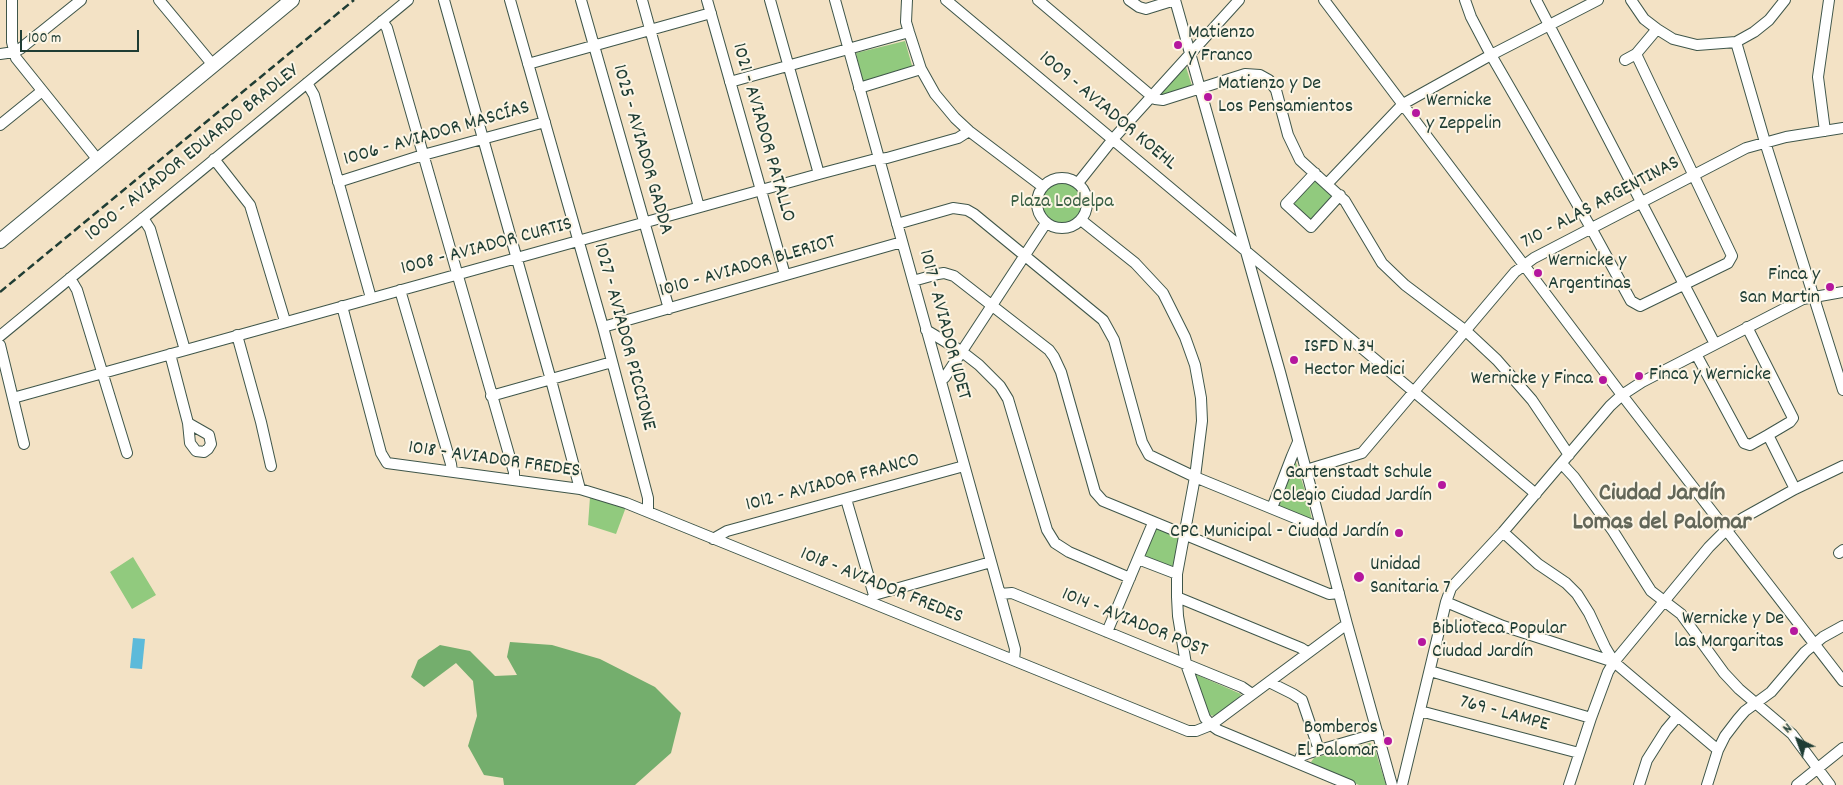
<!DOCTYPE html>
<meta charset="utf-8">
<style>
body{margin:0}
#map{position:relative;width:1843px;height:785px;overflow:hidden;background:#f3e2c5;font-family:Dekko,sans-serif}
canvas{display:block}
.north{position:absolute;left:1773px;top:715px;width:50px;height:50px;-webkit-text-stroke:4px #fcf5e5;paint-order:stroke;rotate:318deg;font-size:14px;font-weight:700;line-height:20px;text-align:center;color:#1f3d34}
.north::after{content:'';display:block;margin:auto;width:18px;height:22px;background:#1f3d34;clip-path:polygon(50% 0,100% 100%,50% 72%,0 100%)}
.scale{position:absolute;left:20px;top:30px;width:119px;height:22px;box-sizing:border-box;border:2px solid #1f3d34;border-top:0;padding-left:6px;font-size:15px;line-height:18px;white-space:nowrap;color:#1f3d34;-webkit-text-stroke:4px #fcf5e5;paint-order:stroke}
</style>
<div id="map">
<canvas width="1843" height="785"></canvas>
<div class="north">N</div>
<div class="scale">100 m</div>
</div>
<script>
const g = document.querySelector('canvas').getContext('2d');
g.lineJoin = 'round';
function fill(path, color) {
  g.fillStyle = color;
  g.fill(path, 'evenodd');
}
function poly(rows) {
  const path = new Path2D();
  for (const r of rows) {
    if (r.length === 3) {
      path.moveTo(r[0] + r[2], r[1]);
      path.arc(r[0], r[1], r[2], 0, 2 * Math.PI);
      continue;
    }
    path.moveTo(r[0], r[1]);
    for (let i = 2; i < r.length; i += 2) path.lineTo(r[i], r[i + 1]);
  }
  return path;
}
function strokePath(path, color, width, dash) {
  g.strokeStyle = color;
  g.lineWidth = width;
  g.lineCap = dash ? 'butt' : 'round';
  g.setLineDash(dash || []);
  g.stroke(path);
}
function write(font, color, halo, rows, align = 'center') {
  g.font = font + ' Dekko,sans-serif';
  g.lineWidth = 4;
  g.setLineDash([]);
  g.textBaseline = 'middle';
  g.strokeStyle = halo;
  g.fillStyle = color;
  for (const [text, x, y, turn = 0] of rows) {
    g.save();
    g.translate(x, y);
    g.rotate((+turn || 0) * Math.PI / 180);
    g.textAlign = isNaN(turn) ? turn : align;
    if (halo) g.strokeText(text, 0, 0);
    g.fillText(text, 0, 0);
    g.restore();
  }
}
fill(poly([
 [905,41,913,69,863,83,856,53],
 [1186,67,1192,86,1163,97,1158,95],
 [1315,173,1340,195,1311,227,1286,204],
 [1062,203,22],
 [1294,456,1306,494,1312,520,1277,507],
 [590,497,626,507,616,534,588,525],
 [1153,527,1181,538,1176,572,1141,557],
 [133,557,156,595,132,609,110,572],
 [1195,674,1241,694,1239,698,1214,716,1210,715,1194,678],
 [1370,743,1374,746,1386,785,1359,785,1315,766,1311,762,1314,758]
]), '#91ca7e');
fill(poly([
 [510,642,552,645,600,659,655,687,681,713,671,753,635,785,504,785,503,778,484,775,468,746,477,716,473,681,456,663,424,687,411,677,418,660,440,645,470,651,495,676,517,675,507,657]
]), '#74ae6d');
fill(poly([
 [133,638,145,639,142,669,130,668]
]), '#5cbada');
const minor = poly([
 [12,0,12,42,16,58,98,160],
 [159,0,213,65],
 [444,0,551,380,580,489],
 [510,0,603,327,648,498,648,511],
 [581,0,669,309],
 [642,0,699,207],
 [707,0,785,275],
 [770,0,819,174],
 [835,0,1000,594,1015,649,1014,660],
 [907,0,906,22,909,32,921,69,935,94,955,118,969,131,1043,187],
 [946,0,1536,494],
 [1038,0,1155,99,1163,100,1245,74,1260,75,1269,80,1276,90,1288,135,1300,160,1345,201,1382,263,1405,285,1466,331,1497,360,1532,400,1569,455],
 [1129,0,1139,7,1146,9,1175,0],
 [1175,0,1280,372,1347,624,1392,785],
 [1324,0,1622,395,1843,681],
 [1465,0,1471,17,1491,55,1591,228,1631,301,1640,306,1728,263,1732,256,1636,54,1657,29],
 [1536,0,1715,344],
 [1631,0,1644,19,1657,29,1673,39,1697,45,1736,42,1754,32,1769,20,1785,0],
 [382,21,387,28,514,472,514,479],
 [1736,42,1765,142,1843,390],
 [0,54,14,52,20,49,81,0],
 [1625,60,1636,54],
 [528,64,711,13],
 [730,82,909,32],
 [307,83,314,95,371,298],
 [859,88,921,69],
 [0,125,42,91],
 [1825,131,1818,77,1829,0],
 [214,159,250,205,285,321],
 [1315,173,1286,204,1311,227,1340,195],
 [1062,203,25],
 [338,182,423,155,545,122],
 [1078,183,1113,139,1239,0],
 [1327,184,1403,104,1491,55,1598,0],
 [143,218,150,229,185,350],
 [1081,220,1135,263,1163,293,1185,337,1195,365,1201,398,1202,421,1195,477,1177,574,1177,597,1178,616,1186,664,1205,718,1211,725,1218,730,1350,785],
 [897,224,953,208,967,210,974,214,1103,320,1114,340,1142,442,1149,455,1195,477,1322,529],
 [70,278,77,290,127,453],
 [913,281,938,274,944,273,954,276,1049,350,1054,357,1061,372,1095,492,1103,501,1329,594,1339,593],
 [400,290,451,464,452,471],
 [342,306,381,453,387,463,580,489,626,503,1188,731,1196,731,1211,725,1347,624],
 [603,327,902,242],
 [926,330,961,351,979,365,1000,386,1008,399,1047,530,1055,543,1069,552,1130,578],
 [237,335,261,422,271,466],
 [0,336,408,0],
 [0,345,24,444],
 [170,354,188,423,190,443,196,451,204,452,208,449,211,444,209,435,188,423],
 [1696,354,1744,443,1750,445,1768,435,1790,422,1793,418,1747,327],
 [941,381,945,377,1046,223],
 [491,396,612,362],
 [13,398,819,174,872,160,887,158,958,138,969,131],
 [1768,435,1795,489],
 [1562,464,1574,477,1613,531,1651,591,1681,614,1724,673,1739,689,1792,734,1830,785],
 [1306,470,1362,453,1515,272,1534,258,1746,148,1786,137,1843,128],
 [846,499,874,595],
 [1272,508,1292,456,1298,442],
 [1503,532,1538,564,1566,583,1577,594,1589,613,1605,647,1614,662],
 [713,539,727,531,964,466],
 [1839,553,1843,550],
 [1138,559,1177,574],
 [1000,594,1012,593,1242,687,1252,694],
 [1177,597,1301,648,1307,652],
 [871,601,874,595,991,562],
 [1446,602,1503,626,1614,662,1718,750],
 [1107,632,1153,523],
 [1430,671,1591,718],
 [1269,682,1293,694,1302,700,1319,750],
 [1420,711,1579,753],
 [1298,763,1301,756,1309,753,1378,733],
 [1402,785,1446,602,1451,588,1503,532,1610,406,1622,395,1642,382,1803,299,1843,292],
 [1569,785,1591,718,1608,672,1614,662,1709,547,1726,530,1743,518,1795,489,1843,466],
 [1639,785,1647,760,1666,730,1677,717],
 [1707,785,1718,750,1725,736,1738,719,1745,711,1771,692,1805,652,1823,637,1843,626],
 [1797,785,1843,748]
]);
const major = poly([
 [0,241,292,0]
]);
strokePath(minor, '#3f564a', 12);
strokePath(major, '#3f564a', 16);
strokePath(minor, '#fff', 10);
strokePath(major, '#fff', 14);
strokePath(poly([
 [0,292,354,0]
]), '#1f3d34', 2.5, [8, 4]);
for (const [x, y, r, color] of [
 [1178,45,5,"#b5179e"],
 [1208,97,5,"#b5179e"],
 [1416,113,5,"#b5179e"],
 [1538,273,5,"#b5179e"],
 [1830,287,5,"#b5179e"],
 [1294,360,5,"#b5179e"],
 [1639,376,5,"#b5179e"],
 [1603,380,5,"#b5179e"],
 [1442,485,5,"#b5179e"],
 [1399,533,5,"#b5179e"],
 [1359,577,6,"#b5179e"],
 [1794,631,5,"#b5179e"],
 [1422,642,5,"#b5179e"],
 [1388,741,5,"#b5179e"]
]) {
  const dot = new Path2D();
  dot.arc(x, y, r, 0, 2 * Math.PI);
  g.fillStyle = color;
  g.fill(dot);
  strokePath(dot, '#fcf5e5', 2);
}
write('20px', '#1f3d34', '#fcf5e5', [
 ["Matienzo",1188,34],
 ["y Franco",1188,57],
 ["Matienzo y De",1218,85],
 ["Los Pensamientos",1218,108],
 ["Wernicke",1426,102],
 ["y Zeppelin",1426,125],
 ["Wernicke y",1548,262],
 ["Argentinas",1548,285],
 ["Finca y",1820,276,"right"],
 ["San Martin",1820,299,"right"],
 ["ISFD N 34",1304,348],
 ["Hector Medici",1304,371],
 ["Finca y Wernicke",1649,376],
 ["Wernicke y Finca",1593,380,"right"],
 ["Gartenstadt Schule",1432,474,"right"],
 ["Colegio Ciudad Jardín",1432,497,"right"],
 ["CPC Municipal - Ciudad Jardín",1389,533,"right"],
 ["Unidad",1370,566],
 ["Sanitaria 7",1370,589],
 ["Wernicke y De",1784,620,"right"],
 ["las Margaritas",1784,643,"right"],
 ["Biblioteca Popular",1432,630],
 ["Ciudad Jardín",1432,653],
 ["Bomberos",1378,729,"right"],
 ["El Palomar",1378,752,"right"]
], 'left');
write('20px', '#1f3d34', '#fcf5e5', [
 ["1009 - AVIADOR KOEHL",1107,112,40],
 ["1021 - AVIADOR PATALLO",762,133,74],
 ["1006 - AVIADOR MASCÍAS",437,135,-16],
 ["1025 - AVIADOR GADDA",641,150,74],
 ["1000 - AVIADOR EDUARDO BRADLEY",193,154,-39],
 ["710 - ALAS ARGENTINAS",1601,204,-28],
 ["1008 - AVIADOR CURTIS",487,248,-15],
 ["1010 - AVIADOR BLERIOT",748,268,-16],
 ["1017 - AVIADOR UDET",943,325,75],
 ["1027 - AVIADOR PICCIONE",623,337,75],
 ["1018 - AVIADOR FREDES",494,461,8],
 ["1012 - AVIADOR FRANCO",833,484,-15],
 ["1018 - AVIADOR FREDES",881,587,22],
 ["1014 - AVIADOR POST",1134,624,22],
 ["769 - LAMPE",1504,715,15]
]);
write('20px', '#3c6046', '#fcf5e5', [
 ["Plaza Lodelpa",1062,203]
]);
write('bold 25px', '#636759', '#fcf5e5', [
 ["Ciudad Jardín",1662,496],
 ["Lomas del Palomar",1662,525]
]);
</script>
